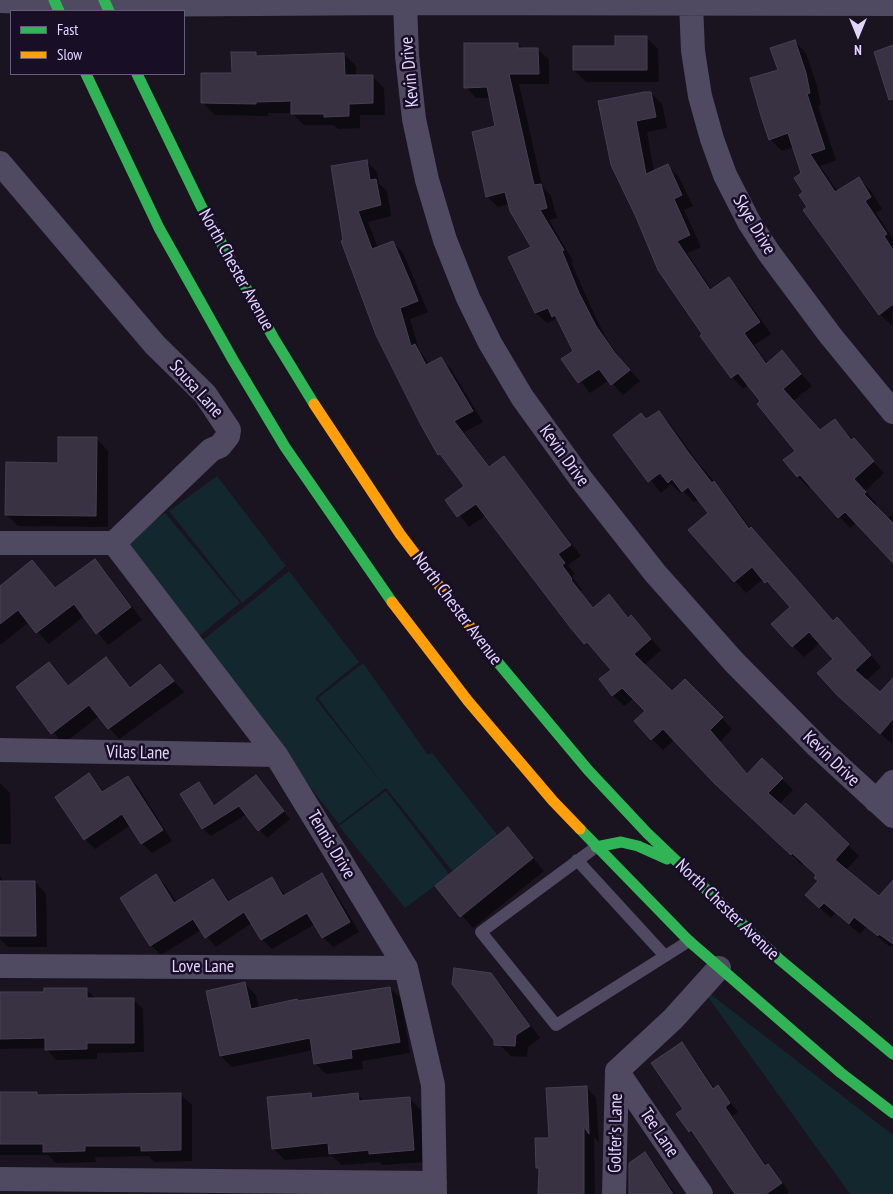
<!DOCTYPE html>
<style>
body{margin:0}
#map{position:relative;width:893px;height:1194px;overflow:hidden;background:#191420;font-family:"PT Sans Narrow",sans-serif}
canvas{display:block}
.legend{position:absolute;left:10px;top:10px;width:175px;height:65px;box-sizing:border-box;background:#180e26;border:1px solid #695d7d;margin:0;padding:6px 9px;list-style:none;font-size:15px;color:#e2d3ff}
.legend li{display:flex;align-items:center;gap:10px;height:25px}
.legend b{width:25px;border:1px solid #695d7d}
.north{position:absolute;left:833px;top:10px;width:50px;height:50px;-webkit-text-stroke:4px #180e26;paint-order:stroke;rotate:180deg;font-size:14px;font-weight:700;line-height:20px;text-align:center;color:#e2d3ff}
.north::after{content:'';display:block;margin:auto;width:18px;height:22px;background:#e2d3ff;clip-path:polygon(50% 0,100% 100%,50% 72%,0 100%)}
</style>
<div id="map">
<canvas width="893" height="1194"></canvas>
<ul class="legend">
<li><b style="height:6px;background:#30b455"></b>Fast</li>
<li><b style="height:6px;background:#ff9f0a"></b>Slow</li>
</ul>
<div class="north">N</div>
</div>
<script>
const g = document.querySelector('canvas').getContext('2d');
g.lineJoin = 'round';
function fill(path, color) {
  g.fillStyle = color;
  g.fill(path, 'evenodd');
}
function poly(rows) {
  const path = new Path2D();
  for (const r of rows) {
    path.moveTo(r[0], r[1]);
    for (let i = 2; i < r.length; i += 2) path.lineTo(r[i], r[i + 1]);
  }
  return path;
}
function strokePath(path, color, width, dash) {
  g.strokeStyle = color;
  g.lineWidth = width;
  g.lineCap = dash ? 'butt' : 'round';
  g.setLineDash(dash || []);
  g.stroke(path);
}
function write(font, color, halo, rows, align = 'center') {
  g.font = font + ' "PT Sans Narrow",sans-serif';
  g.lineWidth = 5;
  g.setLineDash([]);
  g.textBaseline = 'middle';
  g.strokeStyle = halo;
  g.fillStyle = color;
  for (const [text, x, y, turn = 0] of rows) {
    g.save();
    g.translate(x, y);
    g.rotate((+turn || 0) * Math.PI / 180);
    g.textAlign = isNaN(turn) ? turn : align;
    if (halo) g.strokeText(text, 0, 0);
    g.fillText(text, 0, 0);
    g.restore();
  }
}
fill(poly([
 [217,476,286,566,242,603,169,511],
 [165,513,240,603,193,641,122,544],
 [289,571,359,662,315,698,385,787,318,698,363,663,428,755,432,753,499,837,454,873,386,788,339,824,198,644],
 [386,791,450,875,405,908,339,826],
 [700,986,893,1135,893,1194,850,1194]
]), '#12272e');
fill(poly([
 [646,37,658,49,659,82,586,82,574,70,616,47],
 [794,41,806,53,817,86,821,105,818,106,836,160,820,166,838,192,859,179,871,191,882,209,876,213,893,239,892,326,880,314,809,208,803,173,794,147,782,151,770,139,779,70],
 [518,44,523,49,538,49,549,60,549,84,519,84,542,186,551,196,557,218,549,220,573,261,571,262,590,305,606,338,625,365,640,381,623,395,609,380,590,393,563,359,574,351,561,324,556,319,547,323,536,313,510,258,532,247,510,204,498,207,487,196,497,127,490,98,476,98,466,87],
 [255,53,259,57,344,54,356,66,356,76,372,76,384,88,385,115,360,115,360,128,338,129,334,125,304,125,292,113,268,113,268,116,215,115,203,103],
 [650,92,662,104,667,128,647,132,654,172,667,165,679,177,693,206,684,210,701,247,687,253,712,290,728,279,740,290,771,334,754,345,768,364,782,352,812,386,793,401,820,432,834,420,884,473,865,491,877,504,875,506,887,519,893,514,893,560,857,522,850,528,811,486,809,488,797,476,797,451,749,384,743,389,732,377,703,334,637,216,612,164],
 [366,161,377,172,379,184,387,191,391,216,368,222,378,248,392,242,403,253,428,312,410,319,419,350,430,365,440,359,451,369,483,422,464,432,490,467,503,458,514,469,581,556,568,565,575,574,572,576,582,590,580,592,594,608,609,596,629,618,631,617,642,628,661,650,644,665,672,692,685,680,732,729,720,742,748,775,782,779,793,790,779,804,794,818,806,805,859,856,846,870,880,898,893,884,893,946,889,946,866,927,860,934,835,913,831,918,817,905,817,876,803,863,802,865,726,794,675,739,663,750,652,739,636,721,647,711,634,698,624,706,613,695,601,680,613,670,571,626,486,515,469,527,447,500,466,486,439,454,343,242],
 [659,412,670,424,699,464,725,494,751,529,834,622,849,630,881,667,866,681,880,694,893,680,892,744,849,706,834,659,820,643,804,657,793,646,791,607,779,592,763,579,746,593,689,530,709,513,699,499,694,502,683,491,680,493,671,484,661,493,614,435],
 [97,439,108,451,108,527,18,526,6,514,59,464],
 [94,560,106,572,142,620,108,645,84,616,49,644,29,622,0,645,0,587,32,562,56,589],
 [106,659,131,689,160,666,184,692,119,739,99,716,63,744,18,688,49,663,69,687],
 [89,775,104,792,128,777,138,787,172,841,152,853,142,843,131,825,95,849,85,839],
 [255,776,290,819,267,838,247,814,211,836,203,829,181,794,198,784,216,807],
 [0,783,10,793,11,844,0,844],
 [508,829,544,871,473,928,437,886],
 [321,875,331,885,359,932,333,947,323,937,315,924,272,949,262,939,252,923,216,947,201,930,161,955,151,945,156,876,166,886,177,903,213,880,231,903,272,879,286,896],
 [0,876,4,883,35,882,46,894,47,947,8,947,0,939],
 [490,974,502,986,540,1038,528,1047,527,1057,511,1056,499,1044],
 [245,984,256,995,259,1009,390,988,401,999,410,1053,362,1061,363,1069,326,1074,315,1063,313,1050,232,1067,221,1056],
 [86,989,97,1000,133,999,143,1009,144,1052,97,1053,97,1059,56,1060,46,1048,0,1049,0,994,46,993],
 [682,1044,690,1053,715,1089,718,1087,738,1112,732,1116,767,1167,776,1174,789,1192,787,1194,729,1194,734,1190,690,1131,685,1110],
 [586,1087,596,1098,599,1142,594,1137,595,1194,539,1194,540,1170,538,1168,550,1139],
 [0,1093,37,1093,40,1096,180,1094,192,1105,192,1161,154,1162,149,1156,95,1157,96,1162,56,1163,48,1155,0,1155],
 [311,1094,315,1099,358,1095,365,1102,410,1099,422,1111,426,1162,382,1165,379,1162,342,1165,332,1156,285,1160,273,1148],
 [644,1154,655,1165,675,1194,631,1194]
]), '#0007');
const building = poly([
 [615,36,647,36,647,70,573,70,573,46,615,46,615,36],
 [795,40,806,73,810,93,807,94,825,149,810,154,835,192,859,177,871,197,865,201,887,234,884,236,893,250,893,304,879,315,803,210,807,207,799,195,803,192,794,178,801,173,788,133,769,140,761,116,750,78,778,70,770,48,795,40],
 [464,43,518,43,518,48,538,48,539,74,509,74,534,185,541,184,547,208,540,210,564,250,562,251,579,293,596,326,615,353,630,370,611,385,599,369,578,383,561,359,573,351,555,315,552,317,548,308,535,313,508,257,531,247,510,211,505,192,486,197,472,132,495,126,487,87,464,88,464,43],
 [893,45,893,99,889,100,874,52,893,45],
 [231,52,256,52,256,56,344,53,345,75,373,75,373,103,349,104,349,116,324,117,324,114,291,114,291,101,256,102,256,104,201,103,201,73,232,73,231,52],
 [644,92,651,92,656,117,636,121,646,174,668,164,682,195,674,199,690,235,677,241,710,290,729,277,760,322,744,333,766,364,782,350,801,374,783,389,820,430,835,419,851,440,854,438,874,461,854,479,866,492,864,494,893,523,893,563,845,512,838,518,800,475,797,477,783,460,795,451,757,404,760,401,738,373,731,378,700,336,702,334,658,270,636,217,611,165,598,101,644,92],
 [367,160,370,180,376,179,381,205,358,211,372,249,393,241,410,281,418,301,400,308,411,346,415,344,426,365,441,357,473,411,454,421,489,467,504,456,571,545,558,554,565,563,562,565,572,579,571,580,593,608,609,594,628,618,631,615,651,639,634,654,672,691,685,679,723,717,710,730,747,774,762,758,783,778,768,793,794,816,806,803,849,844,835,860,879,896,893,880,893,944,879,934,878,936,854,917,849,924,824,903,819,908,805,895,818,881,814,878,816,875,792,853,791,855,714,783,663,729,651,740,634,721,645,711,622,688,612,696,599,679,611,670,587,642,584,644,570,627,476,504,457,517,445,500,464,486,440,454,438,455,421,425,376,335,341,241,343,240,331,166,367,160],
 [659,411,688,452,712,483,714,481,749,529,751,527,833,621,837,617,871,655,855,670,880,692,893,678,893,719,880,734,837,695,817,673,833,659,809,632,792,647,771,624,790,607,767,581,765,583,752,567,734,582,688,530,708,513,688,487,682,492,672,479,668,483,660,473,648,482,613,435,641,413,646,419,659,411],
 [58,437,97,437,96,516,5,515,6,462,58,463,58,437],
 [95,559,131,607,96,634,74,604,36,633,18,610,0,624,0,586,32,560,55,588,95,559],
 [106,657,130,688,160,664,174,681,108,729,89,705,51,734,16,687,49,662,68,686,106,657],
 [89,773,102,792,128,776,163,830,141,844,122,814,84,840,55,797,89,773],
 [256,775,284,811,258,831,239,806,202,829,180,794,199,782,214,806,256,775],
 [508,827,533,858,460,917,435,886,508,827],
 [322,873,350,922,322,938,307,913,261,940,244,912,205,938,193,919,150,946,120,898,156,874,174,903,213,879,228,902,272,877,283,896,322,873],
 [0,881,35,881,36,936,0,936,0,881],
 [454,968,491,973,530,1026,516,1035,515,1046,494,1045,494,1040,452,984,454,968],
 [245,982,251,1009,297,999,298,1001,390,987,400,1042,351,1050,352,1058,314,1064,310,1038,220,1056,206,991,245,982],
 [44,988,87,988,87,998,134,998,134,1043,87,1043,87,1049,45,1050,45,1038,0,1039,0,992,44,992,44,988],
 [682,1042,713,1089,718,1085,730,1103,725,1107,765,1166,768,1164,782,1183,766,1194,735,1194,691,1130,689,1132,676,1114,683,1109,651,1063,682,1042],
 [587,1086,589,1134,584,1127,584,1194,538,1194,539,1168,536,1168,535,1138,549,1138,546,1088,587,1086],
 [0,1092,37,1092,37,1095,181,1093,181,1150,141,1151,141,1146,85,1146,85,1151,43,1152,43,1144,0,1144,0,1092],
 [311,1093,312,1098,358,1093,359,1101,410,1097,414,1150,369,1154,369,1150,329,1154,328,1143,272,1149,267,1097,311,1093],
 [645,1152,673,1194,629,1194,629,1163,645,1152]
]);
fill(building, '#383242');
strokePath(building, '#473e55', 1);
strokePath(poly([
 [596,847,481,932,556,1025,689,941],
 [577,860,665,956]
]), '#4f4961', 12);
strokePath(poly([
 [0,1,106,5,405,3,893,4],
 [405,3,407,56,414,119,427,180,445,240,468,298,490,343,522,397,581,479,655,573,734,662,818,747,893,816],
 [691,3,693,51,700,96,712,139,725,175,749,222,769,253,830,335,893,412],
 [0,163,155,345,205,394,229,430,228,436,220,446,211,450,114,543,0,543],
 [114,543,276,755,406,968,433,1085,435,1194],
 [0,750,276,755],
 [876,801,893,782],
 [0,966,406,968],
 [617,1071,701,1194],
 [617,1071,673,1019,719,968],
 [0,1179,435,1183],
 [614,1194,617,1071]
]), '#4f4961', 24);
strokePath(poly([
 [54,0,59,11],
 [104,0,109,11],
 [86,74,159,228,233,360,285,447,392,602],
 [137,74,201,206,273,337,314,404],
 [490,653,588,770,647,833,779,959,893,1054],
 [580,829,689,941,841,1073,893,1113],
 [596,847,621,842,638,846,667,859]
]), '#30b455', 11);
strokePath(poly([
 [314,404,400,534,490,653],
 [392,602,468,701,553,801,580,829]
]), '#ff9f0a', 11);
write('18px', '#e2d3ff', '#180e26', [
 ["Kevin Drive",410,72,-95],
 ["Skye Drive",754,225,59],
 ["North Chester Avenue",236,270,61],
 ["Sousa Lane",196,389,48],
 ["Kevin Drive",564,456,54],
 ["North Chester Avenue",457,609,53],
 ["Vilas Lane",138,753,1],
 ["Kevin Drive",831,759,44],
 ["Tennis Drive",331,845,59],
 ["North Chester Avenue",727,910,44],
 ["Love Lane",203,967],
 ["Golfer's Lane",616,1133,-89],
 ["Tee Lane",659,1133,56]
]);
</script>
